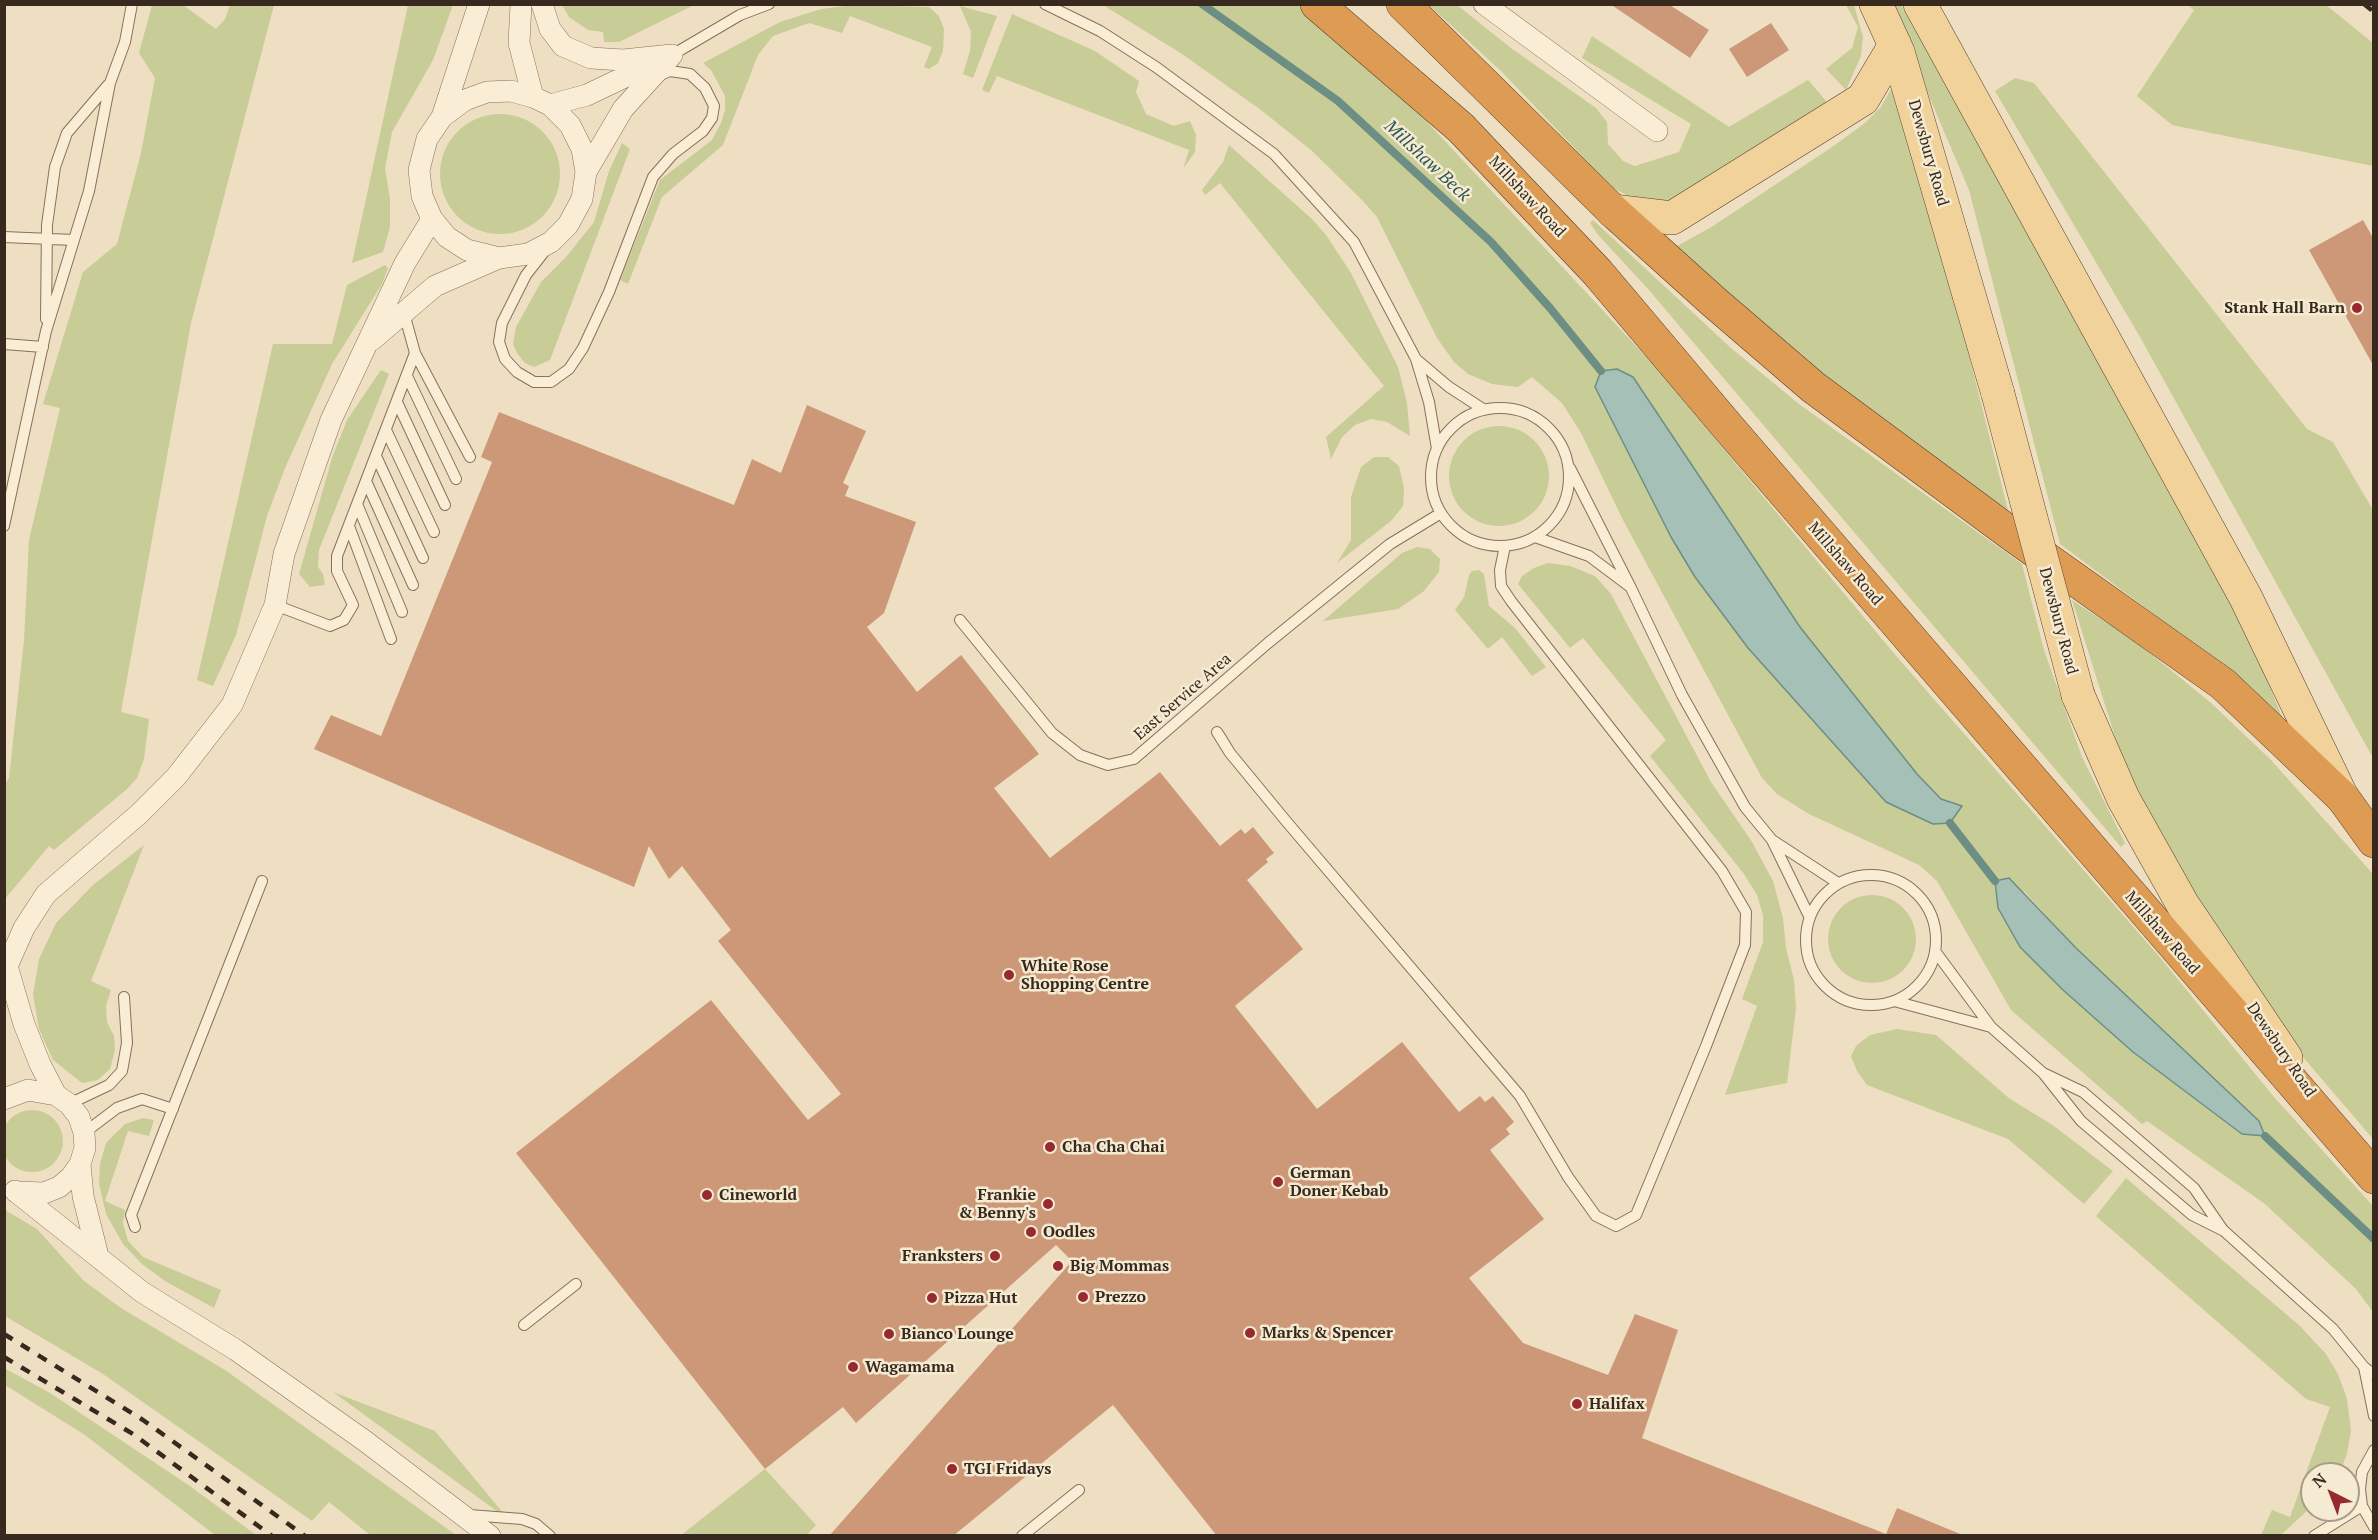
<!DOCTYPE html>
<style>
body{margin:0}
#map{position:relative;width:2378px;height:1540px;overflow:hidden;background:#eedfc2;font-family:"PT Serif",serif}
canvas{display:block}
.frame{position:absolute;inset:0;border:6px solid #37291e;pointer-events:none}
.north{position:absolute;left:2300px;top:1462px;width:60px;height:60px;box-sizing:border-box;background:#f5ead2;border:2px solid #a99d8a;border-radius:50%;rotate:318deg;font-size:16px;font-weight:700;line-height:24px;text-align:center;color:#37291e}
.north::after{content:'';display:block;margin:auto;width:21px;height:27px;background:#962a2f;clip-path:polygon(50% 0,100% 100%,50% 72%,0 100%)}
</style>
<div id="map">
<canvas width="2378" height="1540"></canvas>
<div class="frame"></div>
<div class="north">N</div>
</div>
<script>
const g = document.querySelector('canvas').getContext('2d');
g.lineJoin = 'round';
function fill(path, color) {
  g.fillStyle = color;
  g.fill(path, 'evenodd');
}
function poly(rows) {
  const path = new Path2D();
  for (const r of rows) {
    if (r.length === 3) {
      path.moveTo(r[0] + r[2], r[1]);
      path.arc(r[0], r[1], r[2], 0, 2 * Math.PI);
      continue;
    }
    path.moveTo(r[0], r[1]);
    for (let i = 2; i < r.length; i += 2) path.lineTo(r[i], r[i + 1]);
  }
  return path;
}
function strokePath(path, color, width, dash) {
  g.strokeStyle = color;
  g.lineWidth = width;
  g.lineCap = dash ? 'butt' : 'round';
  g.setLineDash(dash || []);
  g.stroke(path);
}
function write(font, color, halo, rows, align = 'center') {
  g.font = font + ' "PT Serif",serif';
  g.lineWidth = 5;
  g.setLineDash([]);
  g.textBaseline = 'middle';
  g.strokeStyle = halo;
  g.fillStyle = color;
  for (const [text, x, y, turn = 0] of rows) {
    g.save();
    g.translate(x, y);
    g.rotate((+turn || 0) * Math.PI / 180);
    g.textAlign = isNaN(turn) ? turn : align;
    if (halo) g.strokeText(text, 0, 0);
    g.fillText(text, 0, 0);
    g.restore();
  }
}
fill(poly([
 [152,5,183,5,216,29,225,19,230,5,274,5,191,323,121,712,149,719,144,759,137,778,127,789,54,850,49,846,5,899,5,784,9,778,24,640,29,540,60,408,43,404,83,272,117,244,141,153,155,78,139,53],
 [408,5,453,5,433,60,392,132,385,168,390,199,390,227,383,252,352,263],
 [562,5,694,5,619,42,604,42,603,32,588,30,569,17],
 [853,5,929,7,939,16,944,29,943,51,938,63,929,69,924,67,932,47,850,16,842,33,809,23,773,36,758,55,723,145,662,197,628,284,620,280,660,180,712,140,721,123,725,110,725,96,711,70,703,63,780,22,821,9],
 [1103,5,1298,5,1402,95,1651,362,1897,657,2158,955,2274,1097,2373,1206,2373,1312,2356,1289,2265,1204,2147,1121,2142,1124,2011,1010,1937,881,1919,865,1809,814,1777,794,1762,778,1623,520,1581,433,1562,403,1532,377,1518,387,1492,384,1468,374,1454,362,1437,338,1377,217,1363,201,1311,150,1261,110,1182,54],
 [1617,369,1633,377,1800,627,1917,774,1941,799,1962,806,1886,802,1748,648,1601,371],
 [2023,890,2076,948,2150,1019,2242,1134,2133,1052,2063,990],
 [1429,5,1457,5,1511,48,1596,108,1607,122,1608,144,1623,161,1635,166,1679,152,1691,124,1582,58,1592,36,1729,127,1808,80,1827,102,1708,184,1670,202,1638,201,1615,189,1600,175,1502,72],
 [1846,5,1854,5,1863,37,1861,56,1846,90,1826,69,1852,48,1858,27],
 [1890,5,1901,5,2237,605,2282,717,2186,638,2060,544,1969,190],
 [2188,5,2326,5,2373,43,2373,166,2172,125,2137,96,2194,10],
 [960,6,997,16,973,78,963,74,970,51,971,32],
 [1012,14,1095,51,1139,81,1136,92,1146,114,1174,126,1190,121,1196,135,1195,152,1183,169,1189,150,997,76,989,93,982,90],
 [2015,78,2034,83,2307,429,2333,442,2373,510,2373,758,2140,337,1995,91],
 [1891,89,1926,185,2008,510,1898,435,1811,372,1672,249,1713,226,1835,145,1865,123,1881,107],
 [500,174,60],
 [622,143,630,149,550,360,534,367,525,363,517,353,513,344,516,327,541,282,566,257,594,222,609,171],
 [1229,145,1313,220,1326,235,1351,273,1398,367,1407,403,1410,436,1387,422,1371,419,1355,425,1342,437,1331,459,1326,437,1384,386,1220,183,1205,195,1202,190,1223,162],
 [1593,220,1731,348,1799,404,2022,564,2044,650,2082,757,2125,843,2121,847,1648,289,1599,236,1590,223],
 [385,265,388,268,382,284,332,364,285,468,267,516,236,635,213,686,197,680,273,344,332,344,347,285],
 [381,370,389,374,319,550,318,567,323,574,325,585,310,587,299,574,332,458,347,420],
 [1499,476,50],
 [1374,457,1388,457,1399,466,1404,488,1403,506,1391,521,1337,563,1351,540,1351,497,1361,467],
 [1417,547,1430,549,1440,559,1439,572,1424,591,1398,609,1323,621,1402,553],
 [1548,563,1570,566,1595,576,1611,594,1711,782,1752,842,1773,881,1783,918,1786,948,1794,980,1796,1008,1787,1083,1725,1095,1757,1006,1742,999,1763,942,1763,915,1757,895,1744,874,1650,756,1666,740,1583,638,1570,648,1518,584,1522,576,1534,568],
 [1479,570,1484,574,1489,606,1515,628,1546,667,1532,676,1502,637,1488,649,1455,610,1464,597,1469,575,1472,571],
 [2072,600,2136,642,2210,702,2270,759,2373,874,2373,1139,2279,1029,2154,830,2117,743],
 [144,845,91,981,111,990,106,1006,107,1022,114,1036,115,1050,110,1069,98,1080,82,1083,53,1060,39,1029,33,994,39,959,56,923,93,885],
 [1872,939,44],
 [1897,1029,1936,1035,2010,1099,2051,1124,2113,1171,2084,1204,2008,1139,1867,1085,1857,1071,1851,1056,1856,1046,1870,1035],
 [32,1141,31],
 [143,1118,154,1120,149,1136,128,1131,105,1201,125,1210,123,1223,128,1241,143,1257,221,1290,214,1308,165,1281,142,1264,123,1244,106,1214,99,1184,100,1164,106,1143,125,1124],
 [2126,1178,2300,1326,2326,1354,2338,1374,2347,1399,2351,1430,2347,1454,2339,1474,2312,1474,2312,1506,2281,1535,2261,1535,2272,1510,2290,1517,2330,1407,2306,1399,2096,1216],
 [5,1210,37,1229,84,1281,121,1308,225,1370,456,1535,370,1535,329,1502,312,1521,103,1374,5,1316],
 [4,1368,50,1393,190,1486,256,1535,215,1535,85,1435,5,1385],
 [333,1392,435,1431,509,1520],
 [765,1469,816,1525,807,1535,680,1536]
]), '#c8cc96');
const water = poly([
 [1617,369,1633,377,1800,627,1917,774,1941,799,1962,806,1950,823,1933,824,1886,802,1748,648,1695,577,1671,537,1595,387,1601,371,1617,369],
 [2009,878,2076,948,2259,1121,2265,1136,2242,1134,2133,1052,2063,990,2020,947,1998,908,1995,881,2009,878]
]);
fill(water, '#a5c0b7');
strokePath(water, '#6c8e84', 1.5);
strokePath(poly([
 [1202,4,1338,101,1491,242,1550,308,1601,371],
 [1950,823,1995,881],
 [2265,1136,2374,1239]
]), '#6c8e84', 8);
fill(poly([
 [1610,4,1668,4,1709,30,1690,58],
 [1771,23,1789,50,1747,77,1729,49],
 [2363,220,2373,238,2373,365,2309,250],
 [807,405,866,431,843,483,849,486,845,496,916,522,884,613,867,627,917,692,961,655,1039,754,994,788,1050,858,1160,772,1220,846,1241,829,1245,834,1253,827,1274,853,1266,859,1268,862,1247,880,1303,949,1235,1006,1317,1109,1402,1042,1459,1112,1480,1096,1485,1102,1493,1096,1514,1122,1506,1129,1510,1134,1490,1150,1544,1219,1469,1278,1523,1343,1608,1375,1635,1314,1678,1330,1642,1438,1886,1534,1897,1508,1965,1536,1217,1536,1113,1405,953,1536,829,1536,1072,1261,1056,1245,856,1423,843,1407,765,1469,516,1153,711,1000,808,1120,841,1094,718,941,731,930,682,866,669,879,649,846,634,887,314,749,331,715,381,736,492,462,481,457,499,412,734,505,752,459,781,473]
]), '#cc9878');
const lane = poly([
 [1045,4,1100,31,1156,67,1274,154,1354,242,1416,359,1429,402,1437,449],
 [672,55,740,15,769,4],
 [4,237,74,240],
 [544,252,526,275,502,323,499,342,505,359,517,372,534,382,551,382,569,369,583,348,609,292,653,177,673,154,703,131,712,118,714,106,705,88,690,74,670,71,660,75],
 [46,319,47,225,55,167,67,133,108,85],
 [4,344,43,347],
 [415,353,470,457],
 [1416,359,1449,387,1483,409],
 [407,376,456,479],
 [397,402,445,505],
 [1500,477,69],
 [386,430,434,532],
 [376,456,423,558],
 [1570,468,1631,588,1682,695,1745,807,1772,840,1809,916],
 [366,481,413,585],
 [357,504,402,612],
 [4,526,46,331,89,191,110,83,125,42,132,4],
 [349,526,391,639],
 [1535,537,1589,556,1629,586],
 [275,605,330,626,344,620,353,605,337,571,337,556,415,353,404,313],
 [960,620,1052,733,1080,755,1108,765,1134,759,1268,643,1390,544,1441,513],
 [1217,732,1230,753,1286,821,1520,1096,1568,1177,1596,1216,1616,1226,1636,1215,1706,1046,1745,945,1746,912,1722,871,1511,601,1501,586,1500,570,1505,546],
 [1772,840,1838,883],
 [1871,940,65],
 [1935,951,1991,1027,2043,1073,2081,1121,2192,1215,2222,1230],
 [1894,1001,1991,1027],
 [2043,1073,2083,1092,2194,1188,2223,1230,2333,1329,2364,1367,2374,1375],
 [69,1104,109,1085,122,1071,127,1043,124,997],
 [84,1133,117,1108,142,1099,173,1109],
 [135,1227,131,1215,262,881],
 [524,1325,576,1284],
 [2364,1367,2374,1416],
 [2374,1450,2362,1472,2360,1489,2362,1506,2374,1527],
 [469,1515,522,1519,536,1524,550,1536],
 [1022,1536,1079,1490],
 [2314,1536,2362,1506]
]);
const street = poly([
 [479,4,442,117,427,139,419,170,422,196,432,219,447,237,467,250,499,258],
 [521,4,519,43,533,97],
 [542,4,550,29,563,46,591,58,623,60,672,55],
 [1484,4,1657,131],
 [550,105,587,95,658,61],
 [586,172,623,109,672,55],
 [372,340,435,286,499,258,528,254,551,242,568,225,582,199,586,172,582,149,570,125,550,105,533,97,511,91,487,92,465,100,442,117],
 [7,966,24,1024,40,1064,56,1095],
 [4,973,24,928,46,894,139,814,176,777,232,705,275,605,284,554,331,420,405,263,432,219],
 [4,1099,28,1090,56,1095,69,1104,79,1117,84,1133,85,1148,80,1164,71,1177,59,1187,44,1193,16,1192],
 [80,1164,83,1196,98,1256],
 [15,1191,142,1292,236,1350,365,1441,490,1536]
]);
const primary = poly([
 [1876,4,1898,52,1998,394],
 [1920,4,2246,598,2342,797],
 [1613,211,1672,218,1863,99,1895,45],
 [2078,695,2123,798,2183,905,2286,1058]
]);
const highway = poly([
 [1317,4,1461,128,1598,273,1727,426,2374,1177],
 [1403,4,1613,211,1714,302,1813,387,2014,536,2223,684,2343,798,2374,841]
]);
strokePath(lane, '#88705a', 12);
strokePath(street, '#88705a', 22);
strokePath(primary, '#553f2e', 34);
strokePath(highway, '#553f2e', 34);
strokePath(lane, '#f9edd6', 10);
strokePath(street, '#f9edd6', 21);
strokePath(primary, '#f1d29a', 33);
strokePath(highway, '#dd9b53', 33);
strokePath(poly([
 [2364,4,2374,12],
 [4,1334,143,1420,305,1536],
 [4,1357,133,1434,272,1536]
]), '#37291e', 4.5, [10, 10]);
const primaryBridge = poly([
 [1998,394,2078,695]
]);
strokePath(primaryBridge, '#553f2e', 34, []);
strokePath(primaryBridge, '#f1d29a', 33);
for (const [x, y, r, color] of [
 [2357,308,6,"#962a2f"],
 [1009,975,6,"#962a2f"],
 [1050,1147,6,"#962a2f"],
 [1278,1182,6,"#962a2f"],
 [707,1195,6,"#962a2f"],
 [1048,1204,6,"#962a2f"],
 [1031,1232,6,"#962a2f"],
 [995,1256,6,"#962a2f"],
 [1058,1266,6,"#962a2f"],
 [1083,1297,6,"#962a2f"],
 [932,1298,6,"#962a2f"],
 [1250,1333,6,"#962a2f"],
 [889,1334,6,"#962a2f"],
 [853,1367,6,"#962a2f"],
 [1577,1404,6,"#962a2f"],
 [952,1469,6,"#962a2f"]
]) {
  const dot = new Path2D();
  dot.arc(x, y, r, 0, 2 * Math.PI);
  g.fillStyle = color;
  g.fill(dot);
  strokePath(dot, '#f5ead2', 2);
}
write('16px', '#37291e', '#f5ead2', [
 ["Dewsbury Road",1928,153,74],
 ["Millshaw Road",1527,197,47],
 ["Millshaw Road",1845,564,49],
 ["Dewsbury Road",2058,621,75],
 ["East Service Area",1183,697,-41],
 ["Millshaw Road",2162,933,49],
 ["Dewsbury Road",2281,1050,56]
]);
write('bold 16px', '#37291e', '#f5ead2', [
 ["Stank Hall Barn",2345,308,"right"],
 ["White Rose",1021,966],
 ["Shopping Centre",1021,984],
 ["Cha Cha Chai",1062,1147],
 ["German",1290,1173],
 ["Doner Kebab",1290,1191],
 ["Cineworld",719,1195],
 ["Frankie",1036,1195,"right"],
 ["& Benny's",1036,1213,"right"],
 ["Oodles",1043,1232],
 ["Franksters",983,1256,"right"],
 ["Big Mommas",1070,1266],
 ["Prezzo",1095,1297],
 ["Pizza Hut",944,1298],
 ["Marks & Spencer",1262,1333],
 ["Bianco Lounge",901,1334],
 ["Wagamama",865,1367],
 ["Halifax",1589,1404],
 ["TGI Fridays",964,1469]
], 'left');
write('italic 18px', '#2d5753', '#f5ead2', [
 ["Millshaw Beck",1427,161,43]
]);
</script>
